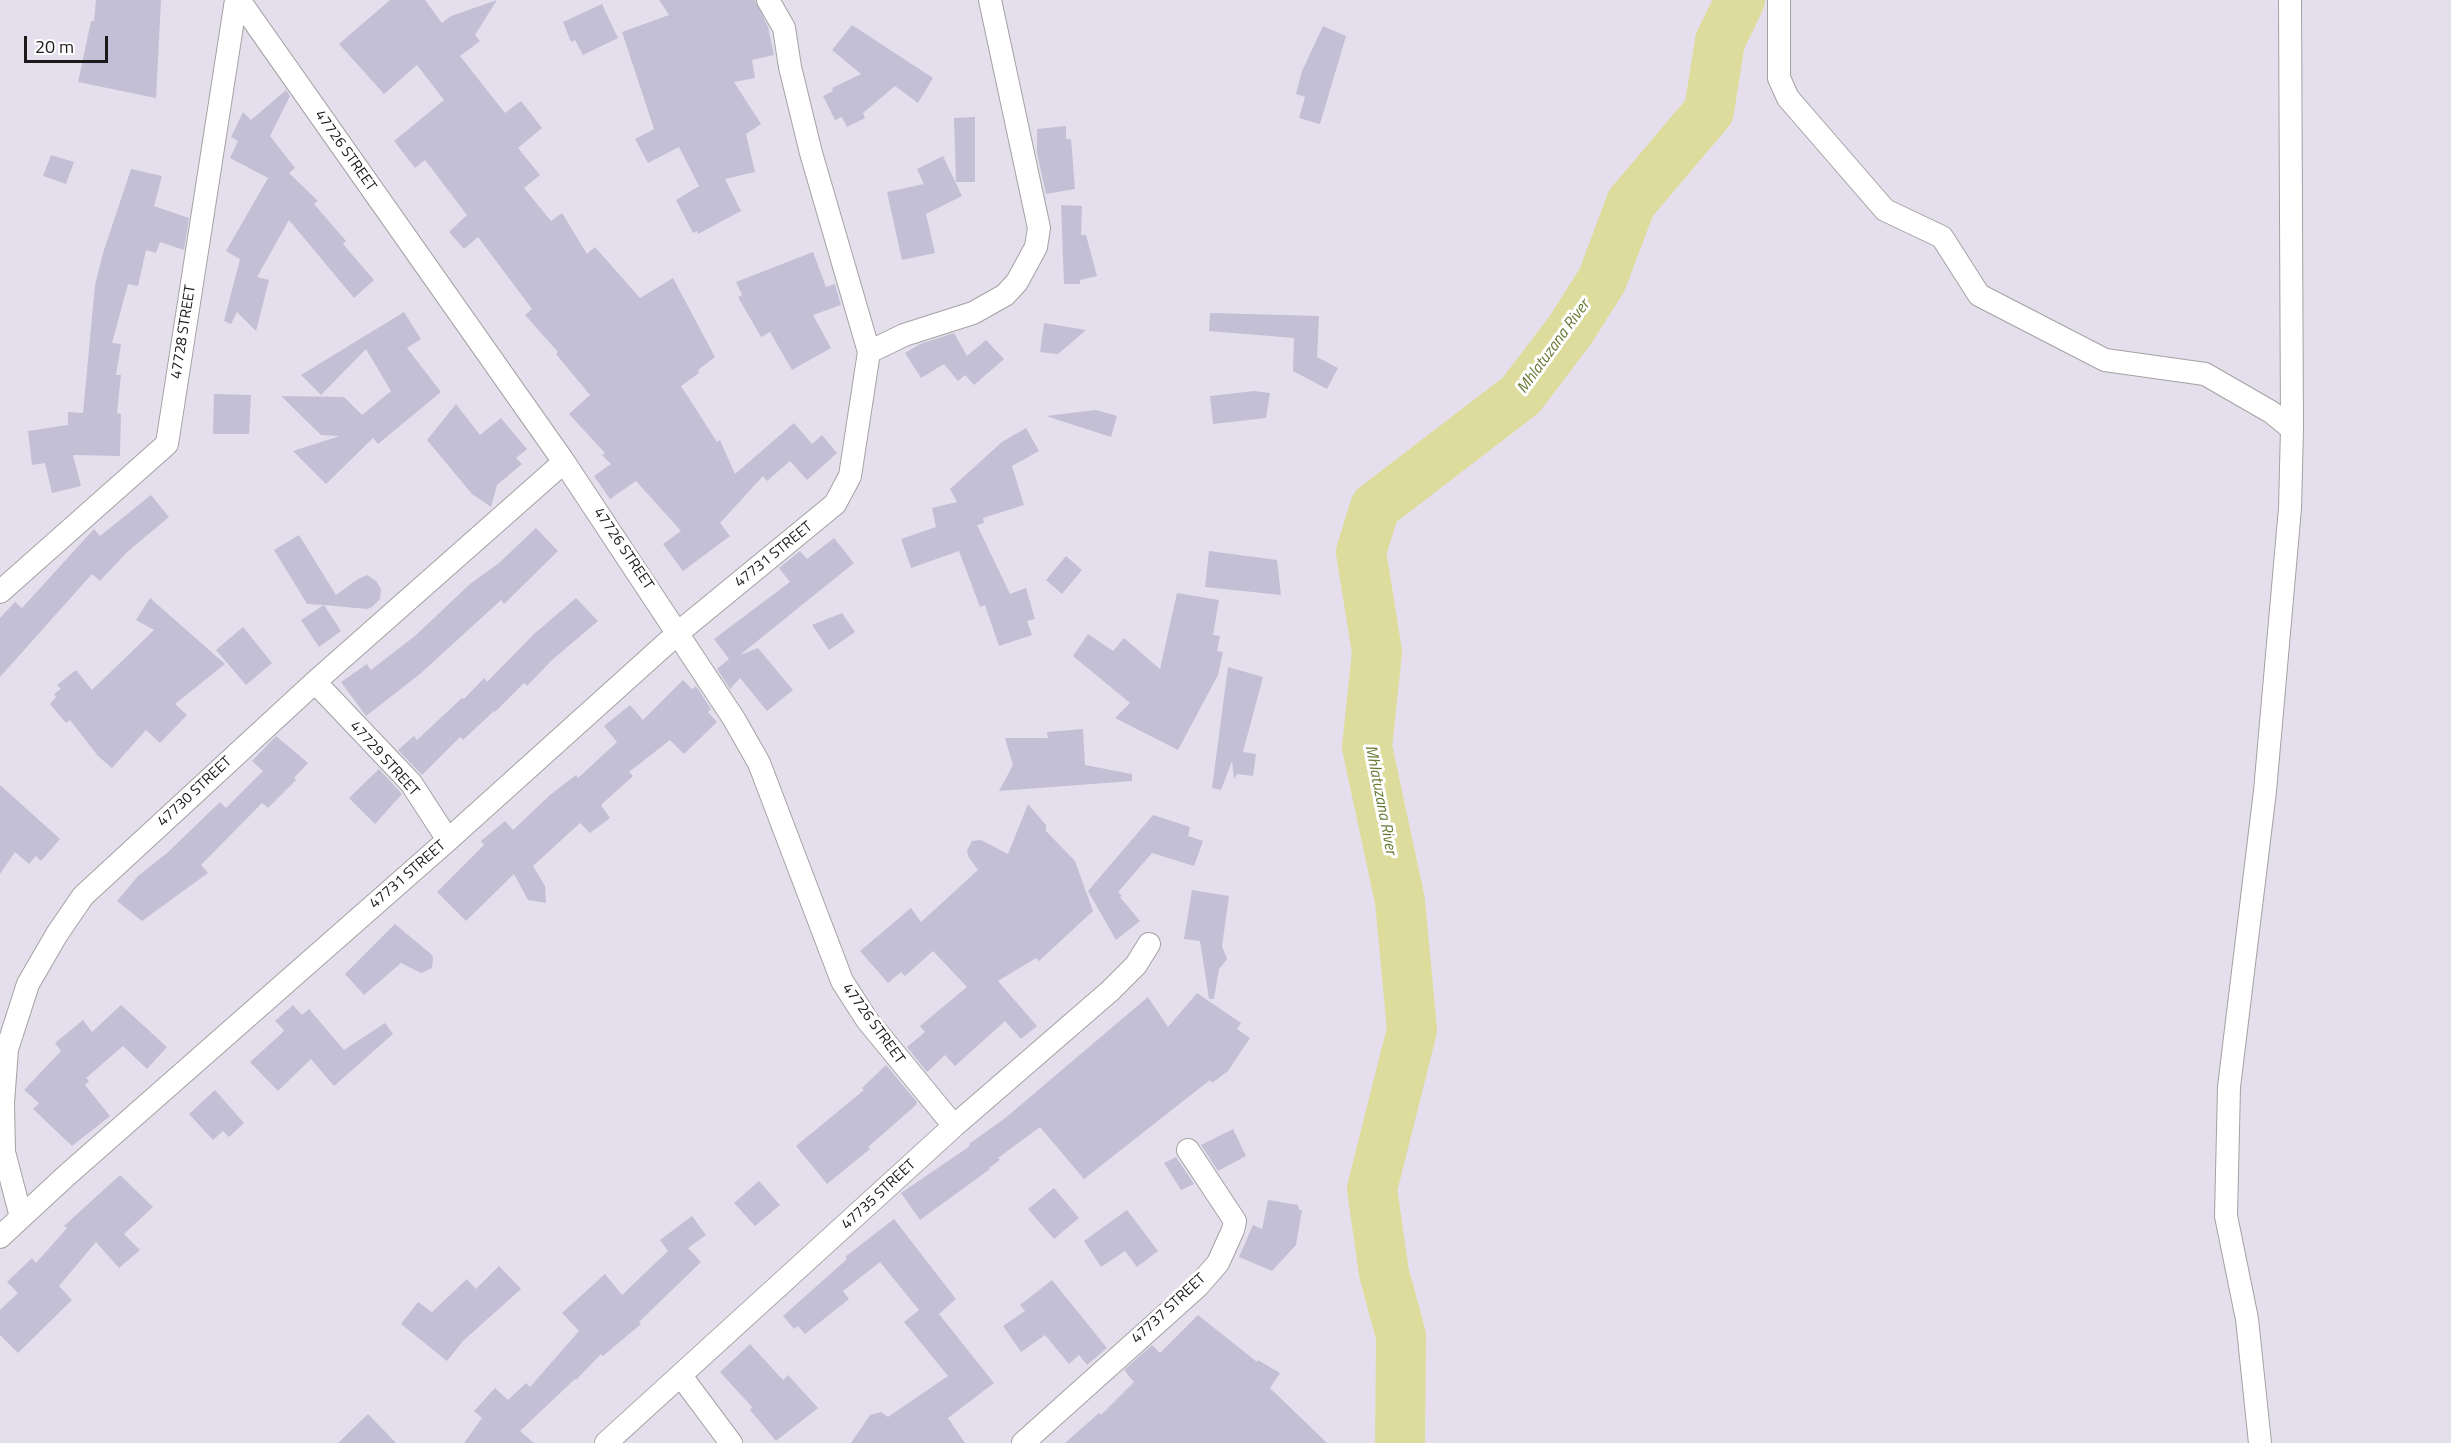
<!DOCTYPE html>
<style>
body{margin:0}
#map{position:relative;width:2451px;height:1443px;overflow:hidden;background:#e5dfed;font-family:"Titillium Web",sans-serif}
canvas{display:block}
.scale{position:absolute;left:24px;top:36px;width:84px;height:27px;box-sizing:border-box;border:3px solid #1b1b1b;border-top:0;padding-left:8px;font-size:18px;line-height:21px;white-space:nowrap;color:#1b1b1b;-webkit-text-stroke:4px #fff;paint-order:stroke}
</style>
<div id="map">
<canvas width="2451" height="1443"></canvas>
<div class="scale">20 m</div>
</div>
<script>
const g = document.querySelector('canvas').getContext('2d');
g.lineJoin = 'round';
function poly(rows) {
  const path = new Path2D();
  for (const r of rows) {
    path.moveTo(r[0], r[1]);
    for (let i = 2; i < r.length; i += 2) path.lineTo(r[i], r[i + 1]);
  }
  return path;
}
function strokePath(path, color, width, dash) {
  g.strokeStyle = color;
  g.lineWidth = width;
  g.lineCap = dash ? 'butt' : 'round';
  g.setLineDash(dash || []);
  g.stroke(path);
}
function fill(path, color) {
  g.fillStyle = color;
  g.fill(path, 'evenodd');
}
function write(font, color, halo, rows, align = 'center') {
  g.font = font + ' "Titillium Web",sans-serif';
  g.lineWidth = 6;
  g.setLineDash([]);
  g.textBaseline = 'middle';
  g.strokeStyle = halo;
  g.fillStyle = color;
  for (const [text, x, y, turn = 0] of rows) {
    g.save();
    g.translate(x, y);
    g.rotate((+turn || 0) * Math.PI / 180);
    g.textAlign = isNaN(turn) ? turn : align;
    if (halo) g.strokeText(text, 0, 0);
    g.fillText(text, 0, 0);
    g.restore();
  }
}
strokePath(poly([
 [1400,1443,1401,1336,1384,1273,1372,1189,1412,1030,1400,901,1367,747,1377,652,1361,552,1375,507,1521,395,1571,329,1602,280,1631,203,1709,111,1720,41,1740,0]
]), '#dedc9c', 50);
fill(poly([
 [96,0,161,0,156,98,78,82,91,21,94,21],
 [390,0,425,0,442,23,451,16,497,0,475,35,480,41,460,56,505,113,521,101,542,128,518,148,540,175,524,188,551,221,562,213,587,254,595,247,640,298,673,278,715,357,698,370,699,373,681,386,717,442,720,440,735,474,794,423,812,444,822,435,837,453,807,480,790,461,767,481,763,476,720,523,730,536,683,571,663,544,681,531,636,481,610,499,594,476,611,464,602,455,605,453,569,414,590,395,556,354,558,352,525,315,532,309,478,237,464,249,449,232,467,215,425,160,415,168,394,141,444,100,417,65,384,94,339,44],
 [659,0,755,0,768,27,774,55,752,60,755,78,734,82,761,124,746,134,755,172,725,179,741,211,698,234,697,231,693,233,676,200,699,186,679,147,648,163,635,139,654,129,622,32,669,15],
 [602,4,618,38,583,55,575,40,571,42,563,22],
 [852,25,933,78,918,103,895,86,863,113,865,118,847,127,842,117,835,120,823,96,833,91,832,88,861,74,832,50],
 [1323,26,1346,36,1320,124,1299,118,1305,97,1296,94,1302,71],
 [286,90,290,96,270,136,295,168,289,173,318,201,314,204,346,241,343,244,374,280,354,298,289,220,257,277,269,280,256,331,237,312,231,324,224,321,240,259,226,251,268,178,230,158,238,141,231,137,243,112,251,120],
 [975,117,975,182,956,182,954,118],
 [1066,126,1066,139,1071,139,1075,189,1046,194,1037,153,1037,129],
 [51,155,74,162,66,184,43,176],
 [943,156,962,196,926,214,935,253,902,260,887,192,924,184,917,169],
 [131,169,162,176,154,206,189,218,184,250,160,242,156,253,146,250,138,286,128,284,112,343,121,344,116,375,121,375,117,413,121,414,120,456,73,455,81,486,52,493,45,463,32,465,28,431,68,425,68,412,83,413,95,285,103,253],
 [1061,205,1082,206,1081,235,1086,235,1097,276,1080,280,1080,284,1064,284],
 [813,252,826,287,835,284,841,305,813,315,831,348,792,370,770,332,761,337,738,297,742,295,736,282],
 [404,312,421,339,407,348,441,392,378,444,373,438,326,484,293,451,340,436,321,435,281,396,344,397,362,415,391,391,366,349,321,395,301,375],
 [1210,313,1319,316,1317,357,1338,368,1327,389,1293,371,1294,338,1209,331],
 [1044,323,1086,330,1058,354,1040,352],
 [954,333,967,356,986,340,1004,359,974,385,965,375,958,381,944,364,921,378,905,353,920,344],
 [1254,391,1270,393,1266,418,1213,424,1210,396],
 [214,394,251,395,249,434,213,434],
 [456,404,480,435,501,418,527,449,516,458,522,464,497,485,491,507,472,494,427,440],
 [1096,410,1117,416,1111,437,1046,416],
 [1026,428,1039,451,1012,466,1024,505,983,518,984,523,977,525,1010,594,1026,588,1035,619,1027,621,1032,635,999,646,985,605,980,607,959,551,911,568,901,539,936,527,932,508,957,502,950,489,1002,442],
 [151,495,169,517,127,552,100,581,92,574,0,677,0,618,15,602,22,608,94,529,100,536],
 [536,528,558,551,504,604,501,600,420,674,366,716,341,682,367,664,371,670,416,635,470,584,499,563],
 [299,535,336,595,358,579,367,575,376,581,381,589,380,599,372,607,367,609,324,605,341,631,319,647,301,620,324,605,307,604,274,550],
 [834,538,854,563,740,655,758,648,793,690,767,711,740,678,730,689,717,669,729,659,714,639,790,582,779,568,800,551,807,559],
 [1209,551,1277,560,1281,595,1205,587],
 [1066,556,1082,570,1062,594,1046,580],
 [1177,593,1219,600,1213,635,1220,636,1217,651,1223,652,1218,675,1178,750,1115,718,1130,703,1073,656,1088,634,1113,651,1124,638,1160,669],
 [150,598,225,664,175,704,187,715,160,743,146,730,112,768,98,756,70,720,66,723,50,704,56,697,54,694,61,689,57,685,76,670,92,690,154,630,136,620],
 [576,598,598,621,552,660,527,686,524,683,495,712,494,711,463,740,460,737,422,775,398,750,414,736,417,740,462,698,464,699,484,678,487,682,534,634],
 [842,613,855,632,829,650,812,625],
 [243,627,272,663,246,685,216,650],
 [1228,667,1263,677,1243,752,1256,754,1253,776,1237,774,1234,779,1232,761,1221,790,1212,788],
 [683,680,692,689,696,686,711,709,708,712,717,722,684,754,670,740,629,772,633,776,601,805,610,818,590,833,580,823,533,866,545,886,546,903,528,900,514,874,466,921,437,892,484,845,481,841,505,821,513,830,550,795,576,775,578,778,617,742,604,726,630,705,643,720],
 [1083,729,1085,765,1132,774,1132,781,999,791,1013,765,1005,738,1048,738,1047,732],
 [276,736,308,763,294,778,296,780,268,808,262,803,201,865,208,873,142,921,117,901,138,876,167,853,220,802,226,808,263,771,252,761],
 [379,769,402,794,375,824,349,798],
 [0,785,60,839,41,861,36,856,29,864,15,852,0,874],
 [1028,804,1046,825,1046,831,1075,861,1093,911,1039,961,1036,958,998,981,1037,1026,1021,1039,1005,1021,955,1066,945,1055,927,1072,907,1047,925,1032,920,1026,967,987,933,951,905,976,901,972,888,983,860,951,911,908,921,922,978,870,968,856,967,850,972,841,981,840,1008,854],
 [1153,815,1190,827,1188,836,1203,841,1194,866,1152,853,1118,892,1122,896,1120,897,1140,921,1116,940,1088,891],
 [1192,890,1229,896,1222,946,1227,959,1219,969,1214,999,1209,999,1200,941,1184,939],
 [395,924,431,954,433,958,432,968,421,973,401,963,364,995,345,974],
 [1197,993,1241,1023,1237,1029,1250,1038,1228,1071,1212,1083,1210,1080,1084,1179,1040,1127,998,1158,1000,1160,989,1168,990,1169,920,1220,901,1193,970,1146,969,1144,1004,1119,1148,997,1168,1027],
 [121,1005,167,1047,147,1069,123,1046,86,1078,89,1081,85,1085,110,1116,72,1146,33,1109,39,1103,24,1090,61,1051,55,1043,83,1020,92,1032],
 [293,1005,302,1015,309,1009,344,1050,385,1023,393,1034,334,1086,311,1059,278,1091,250,1062,282,1033,284,1030,275,1021],
 [886,1065,917,1102,916,1105,868,1147,870,1149,827,1184,796,1146,864,1090,862,1088],
 [215,1090,244,1123,229,1137,223,1131,213,1140,189,1114],
 [1233,1129,1246,1156,1218,1171,1201,1145],
 [1176,1157,1194,1184,1181,1190,1164,1163],
 [120,1175,153,1207,124,1234,140,1250,119,1268,96,1242,59,1286,72,1300,18,1353,0,1335,0,1310,18,1293,7,1282,32,1258,36,1263,67,1228,64,1226],
 [759,1181,780,1205,755,1226,734,1203],
 [1054,1188,1079,1218,1054,1239,1028,1209],
 [1268,1200,1298,1205,1299,1210,1302,1210,1296,1245,1272,1271,1239,1257,1253,1225,1262,1229],
 [1127,1210,1158,1251,1137,1267,1125,1251,1101,1267,1084,1241],
 [692,1216,706,1235,688,1248,701,1262,639,1322,641,1324,603,1356,601,1354,576,1380,575,1379,520,1431,534,1443,464,1443,482,1418,474,1411,495,1388,508,1400,526,1383,530,1387,579,1331,562,1313,605,1274,622,1295,668,1251,660,1240],
 [894,1219,956,1299,939,1314,994,1383,948,1418,965,1443,851,1443,870,1415,881,1412,888,1417,948,1376,904,1322,919,1310,880,1262,843,1291,849,1299,805,1334,798,1326,794,1329,783,1316,847,1259,845,1257],
 [499,1266,521,1289,463,1341,447,1361,401,1324,418,1302,432,1312,467,1279,476,1289],
 [1052,1280,1107,1348,1087,1365,1079,1355,1069,1364,1045,1335,1021,1352,1003,1326,1025,1311,1020,1305],
 [1198,1315,1257,1362,1258,1360,1280,1373,1270,1388,1327,1443,1065,1443,1099,1413,1101,1415,1134,1382,1124,1370,1152,1345,1160,1353],
 [750,1344,783,1380,788,1375,818,1408,776,1441,750,1410,752,1407,720,1372],
 [368,1414,396,1443,338,1443]
]), '#c3bfd4');
const minor = poly([
 [239,0,564,462,734,719,759,763,842,981,867,1020,954,1126],
 [768,0,784,28,790,67,811,153,869,352],
 [1779,0,1779,78,1788,98,1885,210,1942,237,1979,295,2105,360,2205,374,2271,412,2292,429],
 [0,592,167,444,236,0],
 [315,682,411,783,448,840],
 [21,1217,4,1152,3,1103,7,1049,28,984,57,934,83,896,315,682,564,462],
 [0,1237,67,1175,448,840,679,632,835,504,850,476,869,352,904,335,973,313,1005,295,1017,282,1036,247,1039,228,990,0],
 [681,1376,731,1443],
 [606,1443,954,1126,1110,991,1136,965,1149,944],
 [1023,1443,1198,1286,1218,1263,1233,1230,1235,1221,1188,1150],
 [2260,1443,2247,1319,2226,1216,2229,1087,2265,791,2290,508,2292,429,2290,0]
]);
strokePath(minor, '#a2a2a2', 24);
strokePath(minor, '#fff', 22);
write('15px', '#1b1b1b', '#fff', [
 ["47726 STREET",345,151,55],
 ["47728 STREET",184,332,-81],
 ["47726 STREET",623,549,56],
 ["47731 STREET",774,555,-39],
 ["47729 STREET",384,759,48],
 ["47730 STREET",195,792,-43],
 ["47731 STREET",408,875,-41],
 ["47726 STREET",873,1024,54],
 ["47735 STREET",879,1195,-43],
 ["47737 STREET",1169,1309,-43]
]);
write('italic 16px', '#677832', '#fff', [
 ["Mhlatuzana River",1554,347,-54],
 ["Mhlatuzana River",1380,800,79]
]);
</script>
